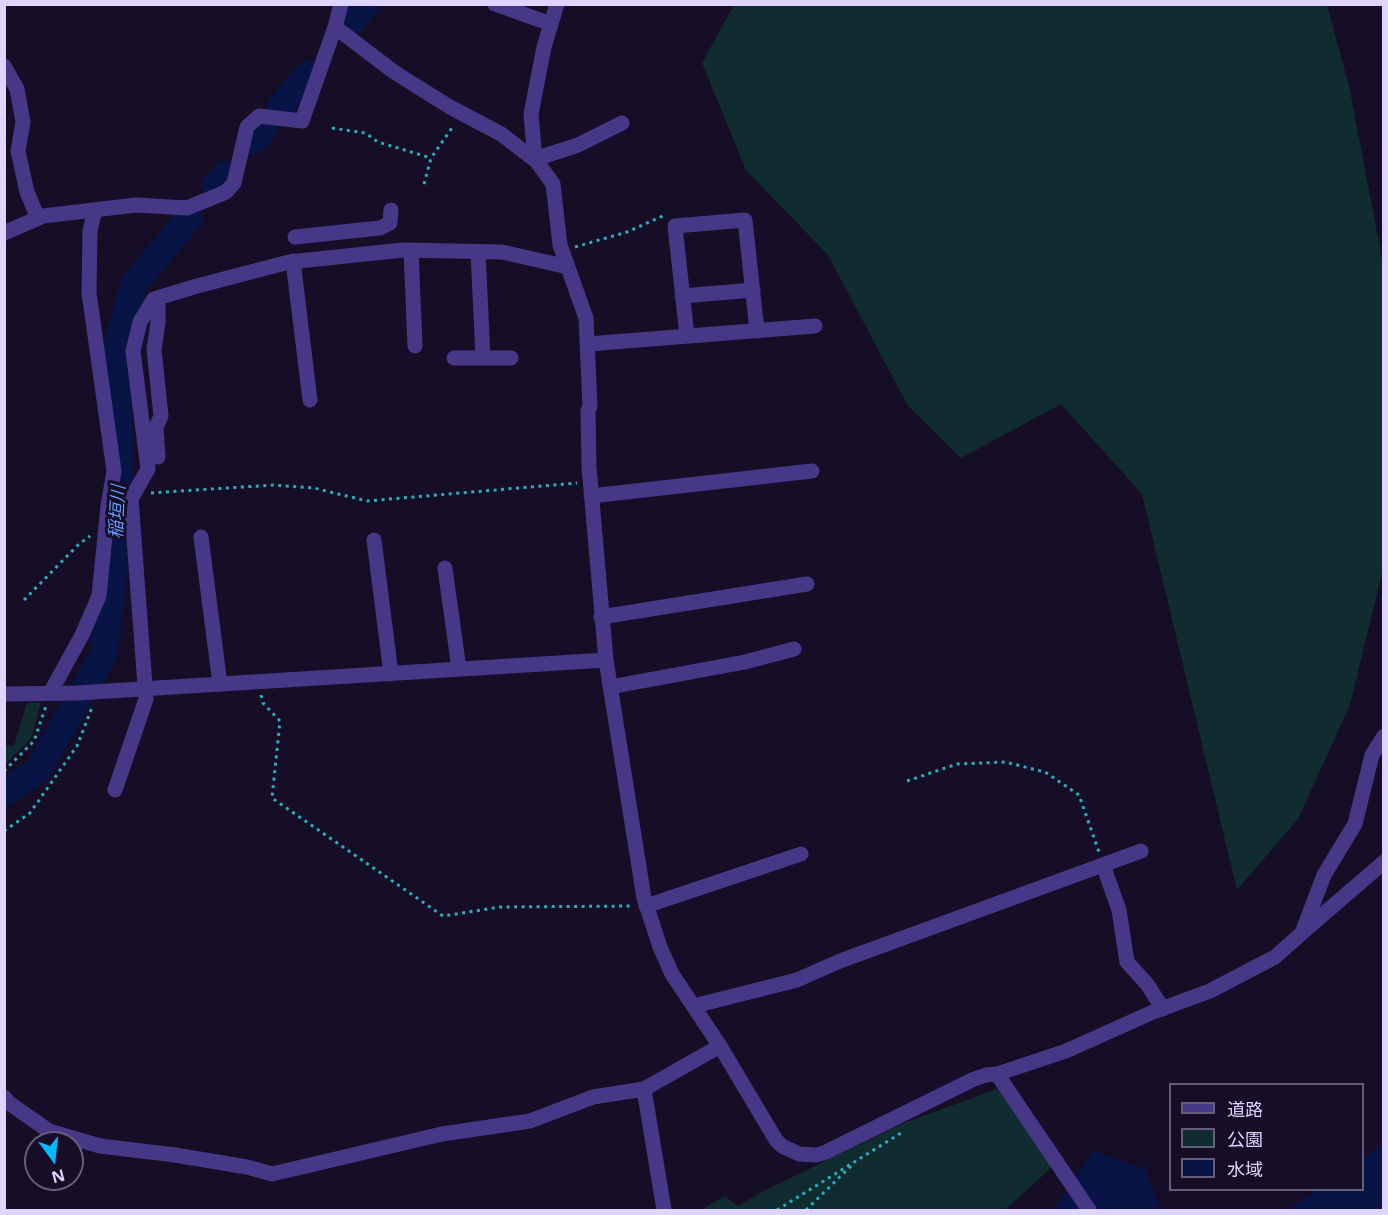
<!DOCTYPE html>
<meta charset="utf-8">
<style>
body{margin:0}
#map{position:relative;width:1388px;height:1215px;overflow:hidden;background:#160e26;font-family:"Noto Sans","Noto Sans JP",sans-serif}
canvas{display:block}
.frame{position:absolute;inset:0;border:6px solid #dfd3ff;pointer-events:none}
.legend{position:absolute;left:1169px;top:1083px;width:195px;height:108px;box-sizing:border-box;background:#160e26;border:2px solid #665d7d;margin:0;padding:8px 10px;list-style:none;font-size:18px;color:#dfd3ff}
.legend li{display:flex;align-items:center;gap:12px;height:30px}
.legend b{width:30px;border:2px solid #665d7d}
.north{position:absolute;left:24px;top:1131px;width:60px;height:60px;box-sizing:border-box;background:#160e26;border:2px solid #665d7d;border-radius:50%;rotate:165deg;font-size:16px;font-weight:700;line-height:24px;text-align:center;color:#dfd3ff}
.north::after{content:'';display:block;margin:auto;width:21px;height:27px;background:#00bbfe;clip-path:polygon(50% 0,100% 100%,50% 72%,0 100%)}
</style>
<div id="map">
<canvas width="1388" height="1215"></canvas>
<div class="frame"></div>
<ul class="legend">
<li><b style="height:8px;background:#473787"></b>道路</li>
<li><b style="height:16px;background:#112c30"></b>公園</li>
<li><b style="height:16px;background:#081445"></b>水域</li>
</ul>
<div class="north">N</div>
</div>
<script>
const g = document.querySelector('canvas').getContext('2d');
g.lineJoin = 'round';
function fill(path, color) {
  g.fillStyle = color;
  g.fill(path, 'evenodd');
}
function poly(rows) {
  const path = new Path2D();
  for (const r of rows) {
    path.moveTo(r[0], r[1]);
    for (let i = 2; i < r.length; i += 2) path.lineTo(r[i], r[i + 1]);
  }
  return path;
}
function strokePath(path, color, width, dash) {
  g.strokeStyle = color;
  g.lineWidth = width;
  g.lineCap = dash ? 'butt' : 'round';
  g.setLineDash(dash || []);
  g.stroke(path);
}
function write(font, color, halo, rows, align = 'center') {
  g.font = font + ' "Noto Sans","Noto Sans JP",sans-serif';
  g.lineWidth = 6;
  g.setLineDash([]);
  g.textBaseline = 'middle';
  g.strokeStyle = halo;
  g.fillStyle = color;
  for (const [text, x, y, turn = 0] of rows) {
    g.save();
    g.translate(x, y);
    g.rotate((+turn || 0) * Math.PI / 180);
    g.textAlign = isNaN(turn) ? turn : align;
    if (halo) g.strokeText(text, 0, 0);
    g.fillText(text, 0, 0);
    g.restore();
  }
}
fill(poly([
 [734,5,1327,5,1349,86,1383,264,1383,569,1350,705,1298,819,1237,890,1142,494,1061,404,961,458,908,406,828,255,746,170,702,63],
 [41,702,31,739,5,764,5,745,14,746,27,703],
 [1000,1088,1052,1167,1005,1210,701,1210,725,1196,738,1206,762,1192,901,1124]
]), '#112c30');
fill(poly([
 [1383,1144,1383,1210,1287,1210,1317,1190,1362,1190,1363,1158],
 [1093,1151,1145,1169,1161,1210,1053,1210]
]), '#081445');
strokePath(poly([
 [351,23,366,4],
 [281,107,308,74],
 [253,141,264,128],
 [216,185,226,174],
 [4,793,37,771,104,654,121,508,117,348,134,284,189,218]
]), '#081445', 27);
strokePath(poly([
 [332,128,365,133,378,142,431,158],
 [424,184,431,158,454,125],
 [575,247,627,232,665,215],
 [151,493,273,485,314,488,367,501,577,483],
 [24,600,79,544,90,536],
 [261,695,263,703,280,721,272,798,443,916,500,907,633,906],
 [4,771,34,741,46,706],
 [907,781,957,764,1005,762,1045,772,1079,795,1099,852],
 [4,831,30,813,77,746,93,705],
 [777,1210,901,1133],
 [806,1210,851,1166]
]), '#2aadbc', 3, [3, 4.5]);
strokePath(poly([
 [495,4,551,24],
 [557,4,544,47,531,114,535,159,553,184,560,245,586,318,590,406,588,411,589,467,606,660,644,898,660,947,672,974,720,1046,776,1140,782,1146,799,1154,817,1155,826,1152,974,1079,986,1075,997,1074,1089,1210],
 [335,27,341,4],
 [4,66,17,89,23,122,18,151,27,192,38,218],
 [535,159,578,145,622,123],
 [4,233,43,216,136,205,187,208,226,192,234,183,247,127,259,116,302,121,335,27,394,72,450,107,501,134,539,163],
 [295,237,380,228,390,223,391,210],
 [411,250,415,346],
 [478,252,483,357],
 [293,261,310,400],
 [682,296,753,290],
 [158,298,158,323,154,349,161,416,156,427,158,457],
 [687,336,675,226,745,220,757,331],
 [588,344,815,326],
 [454,358,511,358],
 [591,496,812,471],
 [201,537,220,684],
 [374,540,391,674],
 [445,568,459,669],
 [601,617,807,584],
 [610,687,745,662,794,649],
 [50,693,82,635,99,596,108,506,114,471,89,293,90,231,95,210],
 [4,694,77,693,606,660],
 [115,790,146,699,131,499,148,469,133,351,140,322,154,299,197,286,289,262,403,250,502,252,568,267],
 [1103,865,1119,910,1127,962,1147,984,1163,1009],
 [646,906,801,854],
 [1304,931,1384,862],
 [694,1006,797,980,840,961,1141,851],
 [997,1074,1066,1051,1153,1012,1210,991,1275,957,1302,933,1324,875,1355,824,1372,755,1384,736],
 [644,1089,664,1210],
 [4,1097,9,1103,49,1131,100,1146,175,1155,247,1167,272,1174,442,1134,530,1121,593,1097,644,1089,720,1046]
]), '#473787', 15);
write('italic 18px', '#619cff', '#160e26', [
 ["稲垣川",118,512,-87]
]);
</script>
